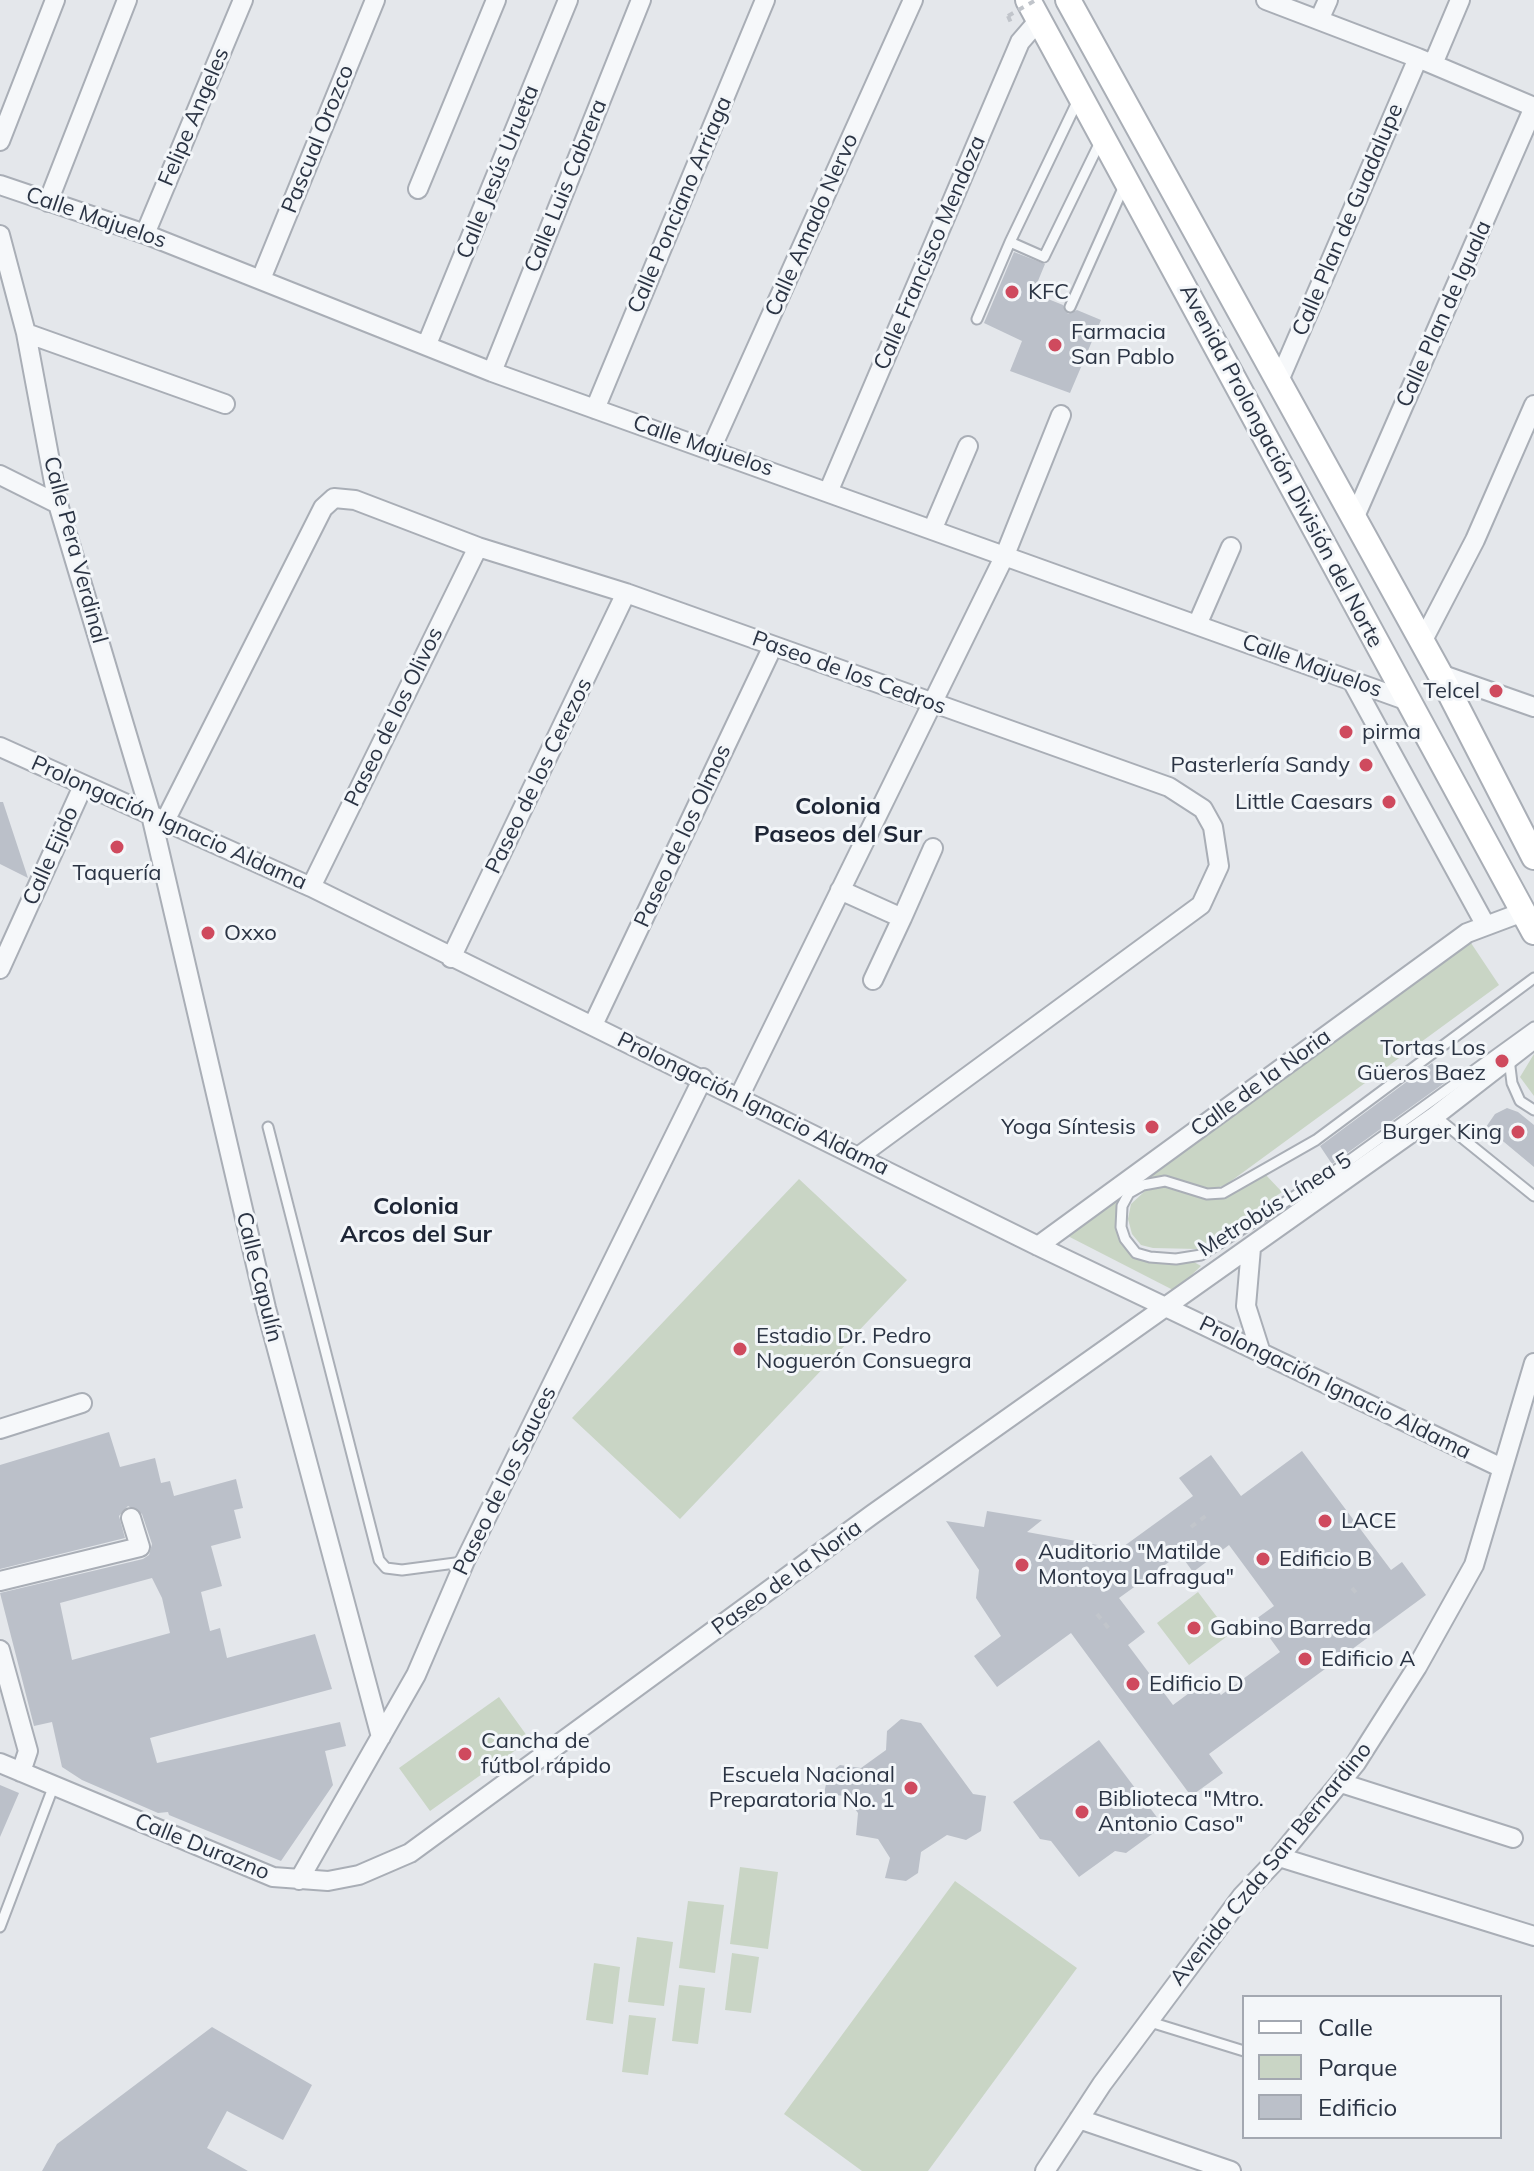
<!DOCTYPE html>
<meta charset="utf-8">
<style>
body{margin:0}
#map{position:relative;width:1534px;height:2171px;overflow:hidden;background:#e4e7eb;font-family:Mulish,sans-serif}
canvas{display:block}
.legend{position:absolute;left:1242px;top:1995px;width:260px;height:144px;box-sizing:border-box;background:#f3f6f9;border:2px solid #a3a8b1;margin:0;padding:10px 14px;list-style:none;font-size:24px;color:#2b3444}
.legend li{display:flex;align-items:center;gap:16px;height:40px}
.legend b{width:40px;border:2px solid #a3a8b1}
</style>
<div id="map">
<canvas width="1534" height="2171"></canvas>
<ul class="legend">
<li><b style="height:10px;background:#fff"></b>Calle</li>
<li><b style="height:22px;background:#c9d5c5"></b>Parque</li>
<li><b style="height:22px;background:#bbc0c9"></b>Edificio</li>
</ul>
</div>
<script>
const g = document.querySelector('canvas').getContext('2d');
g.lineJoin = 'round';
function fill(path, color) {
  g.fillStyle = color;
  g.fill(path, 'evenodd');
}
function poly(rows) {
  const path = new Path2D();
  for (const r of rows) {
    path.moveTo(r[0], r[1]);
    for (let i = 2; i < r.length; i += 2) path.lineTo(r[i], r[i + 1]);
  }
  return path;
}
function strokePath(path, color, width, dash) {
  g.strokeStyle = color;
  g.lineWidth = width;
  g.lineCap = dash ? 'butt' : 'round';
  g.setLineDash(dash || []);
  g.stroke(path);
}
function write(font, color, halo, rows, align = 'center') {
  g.font = font + ' Mulish,sans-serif';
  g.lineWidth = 6;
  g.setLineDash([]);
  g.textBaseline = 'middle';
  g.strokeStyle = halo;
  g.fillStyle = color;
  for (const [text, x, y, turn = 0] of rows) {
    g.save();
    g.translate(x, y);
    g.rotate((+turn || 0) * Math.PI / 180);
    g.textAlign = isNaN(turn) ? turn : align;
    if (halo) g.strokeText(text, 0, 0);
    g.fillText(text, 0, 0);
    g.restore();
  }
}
fill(poly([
 [1471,943,1499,985,1227,1184,1212,1190,1167,1178,1149,1179,1128,1189,1119,1206,1116,1225,1121,1241,1134,1256,1194,1262,1201,1266,1175,1291,1058,1231],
 [1534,1054,1534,1096,1520,1077],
 [1265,1174,1282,1192,1197,1249,1153,1248,1141,1245,1132,1234,1128,1219,1131,1204,1145,1191,1163,1187,1180,1189,1204,1198,1225,1197],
 [799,1179,907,1280,680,1519,572,1418],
 [1198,1592,1230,1634,1189,1665,1157,1623],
 [499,1697,530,1740,430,1811,399,1768],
 [740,1867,778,1872,768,1949,730,1944],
 [955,1881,1077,1968,928,2171,862,2171,784,2114],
 [688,1901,724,1905,715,1973,679,1968],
 [637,1937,673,1942,664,2006,628,2002],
 [732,1953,759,1957,751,2013,725,2010],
 [594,1963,620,1967,613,2024,586,2020],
 [679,1985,705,1988,698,2044,672,2041],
 [629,2015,656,2018,648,2075,622,2072]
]), '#c9d5c5');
fill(poly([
 [1014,252,1045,264,1033,293,1063,305,1068,314,1077,310,1101,320,1070,393,1010,371,1022,341,984,323],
 [0,802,3,802,28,878,0,864],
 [1432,1063,1444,1080,1454,1076,1332,1164,1320,1146],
 [1507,1108,1518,1112,1534,1125,1534,1167,1486,1127,1495,1114],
 [109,1432,120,1467,155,1458,161,1483,170,1481,174,1496,236,1479,243,1508,234,1510,241,1538,211,1546,222,1586,201,1592,210,1631,220,1628,227,1658,315,1634,332,1689,150,1738,157,1763,340,1722,346,1746,325,1751,333,1785,281,1861,169,1815,168,1812,158,1813,82,1780,62,1767,52,1722,34,1726,0,1593,143,1559,149,1555,152,1544,142,1514,128,1506,119,1516,125,1538,0,1569,0,1465],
 [152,1578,162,1598,170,1633,72,1660,60,1603],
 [1302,1451,1391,1570,1402,1562,1426,1595,1209,1754,1223,1773,1191,1796,1071,1633,997,1687,974,1656,1001,1636,976,1598,979,1570,946,1521,984,1527,987,1511,1042,1520,1027,1532,1120,1549,1193,1496,1179,1478,1211,1455,1241,1496],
 [1229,1545,1274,1606,1256,1619,1280,1652,1221,1695,1208,1679,1173,1705,1128,1645,1145,1632,1119,1598,1180,1554,1193,1572],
 [901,1719,921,1723,973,1794,986,1796,981,1831,966,1840,947,1835,921,1852,918,1873,906,1881,885,1878,890,1858,878,1839,856,1835,858,1813,845,1796,824,1794,828,1774,840,1765,861,1768,886,1750,887,1731],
 [1099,1740,1159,1820,1155,1823,1166,1824,1126,1853,1115,1851,1079,1877,1051,1841,1040,1839,1013,1802],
 [0,1785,19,1793,0,1837],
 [212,2027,312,2085,283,2140,227,2111,207,2148,248,2171,42,2171,57,2144]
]), '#bbc0c9');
const service = poly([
 [1078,100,1010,242,1044,257,1101,140],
 [1070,307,1124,186],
 [977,319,1010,242],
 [1534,978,1316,1140,1223,1193,1207,1194,1165,1181,1143,1185,1129,1193,1122,1206,1121,1227,1125,1239,1136,1253,1150,1257,1176,1259,1201,1255,1336,1170,1534,1027],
 [1509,1059,1512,1083,1520,1101,1534,1110],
 [1435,1116,1534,1196],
 [268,1127,379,1560,386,1568,402,1570,463,1562],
 [0,1927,54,1785],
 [1147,2021,1244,2051]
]);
const minor = poly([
 [1266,0,1418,58,1534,107],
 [1319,20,1328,0],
 [1433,64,1460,0],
 [0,141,55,0],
 [0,185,145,234,492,372,1408,701],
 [418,189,496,0],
 [48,202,127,0],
 [145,234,243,0],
 [0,235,26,333,58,504,151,815,266,1308,381,1737],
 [261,279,375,0],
 [26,333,225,404],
 [427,344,568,0],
 [492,372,641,0],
 [1278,383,1418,58],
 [595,409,765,0],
 [711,449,913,0],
 [0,475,58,504],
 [829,490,1020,42,1039,20],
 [1353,521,1534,107],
 [933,528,968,446],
 [1197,625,1231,547],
 [1422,642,1475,540,1534,405],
 [1440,674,1534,707],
 [1352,681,1485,924],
 [0,747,311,887,1038,1246,1502,1468],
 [165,821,323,508,334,498,355,500,478,547,626,593,1169,787,1203,809,1213,827,1219,866,1201,905,858,1157],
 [311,887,478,547],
 [840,890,902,918,933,848],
 [451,958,626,593],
 [0,969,83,786],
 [873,980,902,918],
 [593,1025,773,646],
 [739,1097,1005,555,1061,415],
 [1038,1246,1467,933,1523,912],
 [1251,1248,1246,1306,1260,1350],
 [0,1429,82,1403],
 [0,1581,140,1547,131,1518],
 [0,1650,28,1751,21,1772],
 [0,1763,273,1877,328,1881,359,1875,410,1853,873,1514,1435,1116,1534,1039],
 [1341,1783,1513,1838],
 [1279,1857,1534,1936],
 [299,1880,416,1675,465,1561,703,1078],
 [1079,2119,1231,2171],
 [1045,2171,1102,2084,1242,1896,1279,1857,1356,1763,1417,1667,1474,1565,1534,1363]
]);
const secondary = poly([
 [1028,0,1534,932],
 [1068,0,1440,674,1534,857]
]);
strokePath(service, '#a9aeb6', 13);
strokePath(minor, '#a9aeb6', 22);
strokePath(secondary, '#a9aeb6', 28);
strokePath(poly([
 [1008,16,1012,25],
 [1191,1527,1207,1515],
 [1352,1588,1358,1595],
 [1097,1614,1110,1630]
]), '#c1c5cb', 4, [6, 6]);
strokePath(service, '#f6f8fa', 9);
strokePath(minor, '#f6f8fa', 18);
strokePath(secondary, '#fff', 24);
strokePath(poly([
 [1008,16,1036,0]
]), '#c1c5cb', 4, [6, 6]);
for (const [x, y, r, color] of [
 [1012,292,8,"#cf4a5e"],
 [1055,345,8,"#cf4a5e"],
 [1496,691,8,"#cf4a5e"],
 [1346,732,8,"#cf4a5e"],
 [1366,765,8,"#cf4a5e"],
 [1389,802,8,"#cf4a5e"],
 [117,847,8,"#cf4a5e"],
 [208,933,8,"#cf4a5e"],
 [1502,1061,8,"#cf4a5e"],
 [1152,1127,8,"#cf4a5e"],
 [1518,1132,8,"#cf4a5e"],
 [740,1349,8,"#cf4a5e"],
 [1325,1521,8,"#cf4a5e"],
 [1263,1559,8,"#cf4a5e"],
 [1022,1565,8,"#cf4a5e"],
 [1194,1628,8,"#cf4a5e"],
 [1305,1659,8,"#cf4a5e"],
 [1133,1684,8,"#cf4a5e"],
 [465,1754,8,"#cf4a5e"],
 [911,1788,8,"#cf4a5e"],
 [1082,1812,8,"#cf4a5e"]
]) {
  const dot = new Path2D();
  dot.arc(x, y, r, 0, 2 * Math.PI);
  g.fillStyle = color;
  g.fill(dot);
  strokePath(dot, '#f3f6f9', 3);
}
write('22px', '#2b3444', '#f3f6f9', [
 ["Felipe Angeles",194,117,-67],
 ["Pascual Orozco",318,139,-68],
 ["Calle Jesús Urueta",498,172,-68],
 ["Calle Luis Cabrera",566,186,-68],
 ["Calle Ponciano Arriaga",680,205,-67],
 ["Calle Majuelos",96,218,19],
 ["Calle Plan de Guadalupe",1348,220,-67],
 ["Calle Amado Nervo",812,225,-66],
 ["Calle Francisco Mendoza",930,253,-67],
 ["Calle Plan de Iguala",1444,314,-66],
 ["Calle Majuelos",703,446,19],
 ["Avenida Prolongación División del Norte",1281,466,62],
 ["Calle Pera Verdinal",75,550,75],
 ["Calle Majuelos",1312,666,20],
 ["Paseo de los Cedros",849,673,20],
 ["Paseo de los Olivos",394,717,-64],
 ["Paseo de los Cerezos",539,776,-64],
 ["Prolongación Ignacio Aldama",169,823,24],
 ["Paseo de los Olmos",683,836,-65],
 ["Calle Ejido",51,856,-66],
 ["Calle de la Noria",1261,1083,-36],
 ["Prolongación Ignacio Aldama",753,1104,26],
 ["Metrobús Línea 5",1275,1205,-32],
 ["Calle Capulín",259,1277,76],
 ["Prolongación Ignacio Aldama",1335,1388,26],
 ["Paseo de los Sauces",505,1481,-64],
 ["Paseo de la Noria",787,1578,-36],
 ["Calle Durazno",202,1847,22],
 ["Avenida Czda San Bernardino",1271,1864,-51]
]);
write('22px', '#2b3444', '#f3f6f9', [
 ["KFC",1028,292],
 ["Farmacia",1071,332],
 ["San Pablo",1071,357],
 ["Telcel",1480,691,"right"],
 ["pirma",1362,732],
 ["Pasterlería Sandy",1350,765,"right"],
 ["Little Caesars",1373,802,"right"],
 ["Taquería",117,873,"center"],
 ["Oxxo",224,933],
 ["Tortas Los",1486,1048,"right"],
 ["Güeros Baez",1486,1073,"right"],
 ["Yoga Síntesis",1136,1127,"right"],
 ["Burger King",1502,1132,"right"],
 ["Estadio Dr. Pedro",756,1336],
 ["Noguerón Consuegra",756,1361],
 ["LACE",1341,1521],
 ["Auditorio \"Matilde",1038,1552],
 ["Montoya Lafragua\"",1038,1577],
 ["Edificio B",1279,1559],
 ["Gabino Barreda",1210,1628],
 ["Edificio A",1321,1659],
 ["Edificio D",1149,1684],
 ["Cancha de",481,1741],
 ["fútbol rápido",481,1766],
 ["Escuela Nacional",895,1775,"right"],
 ["Preparatoria No. 1",895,1800,"right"],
 ["Biblioteca \"Mtro.",1098,1799],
 ["Antonio Caso\"",1098,1824]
], 'left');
write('bold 24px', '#1d2535', '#f3f6f9', [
 ["Colonia",838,807],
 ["Paseos del Sur",838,835],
 ["Colonia",416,1207],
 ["Arcos del Sur",416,1235]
]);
</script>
